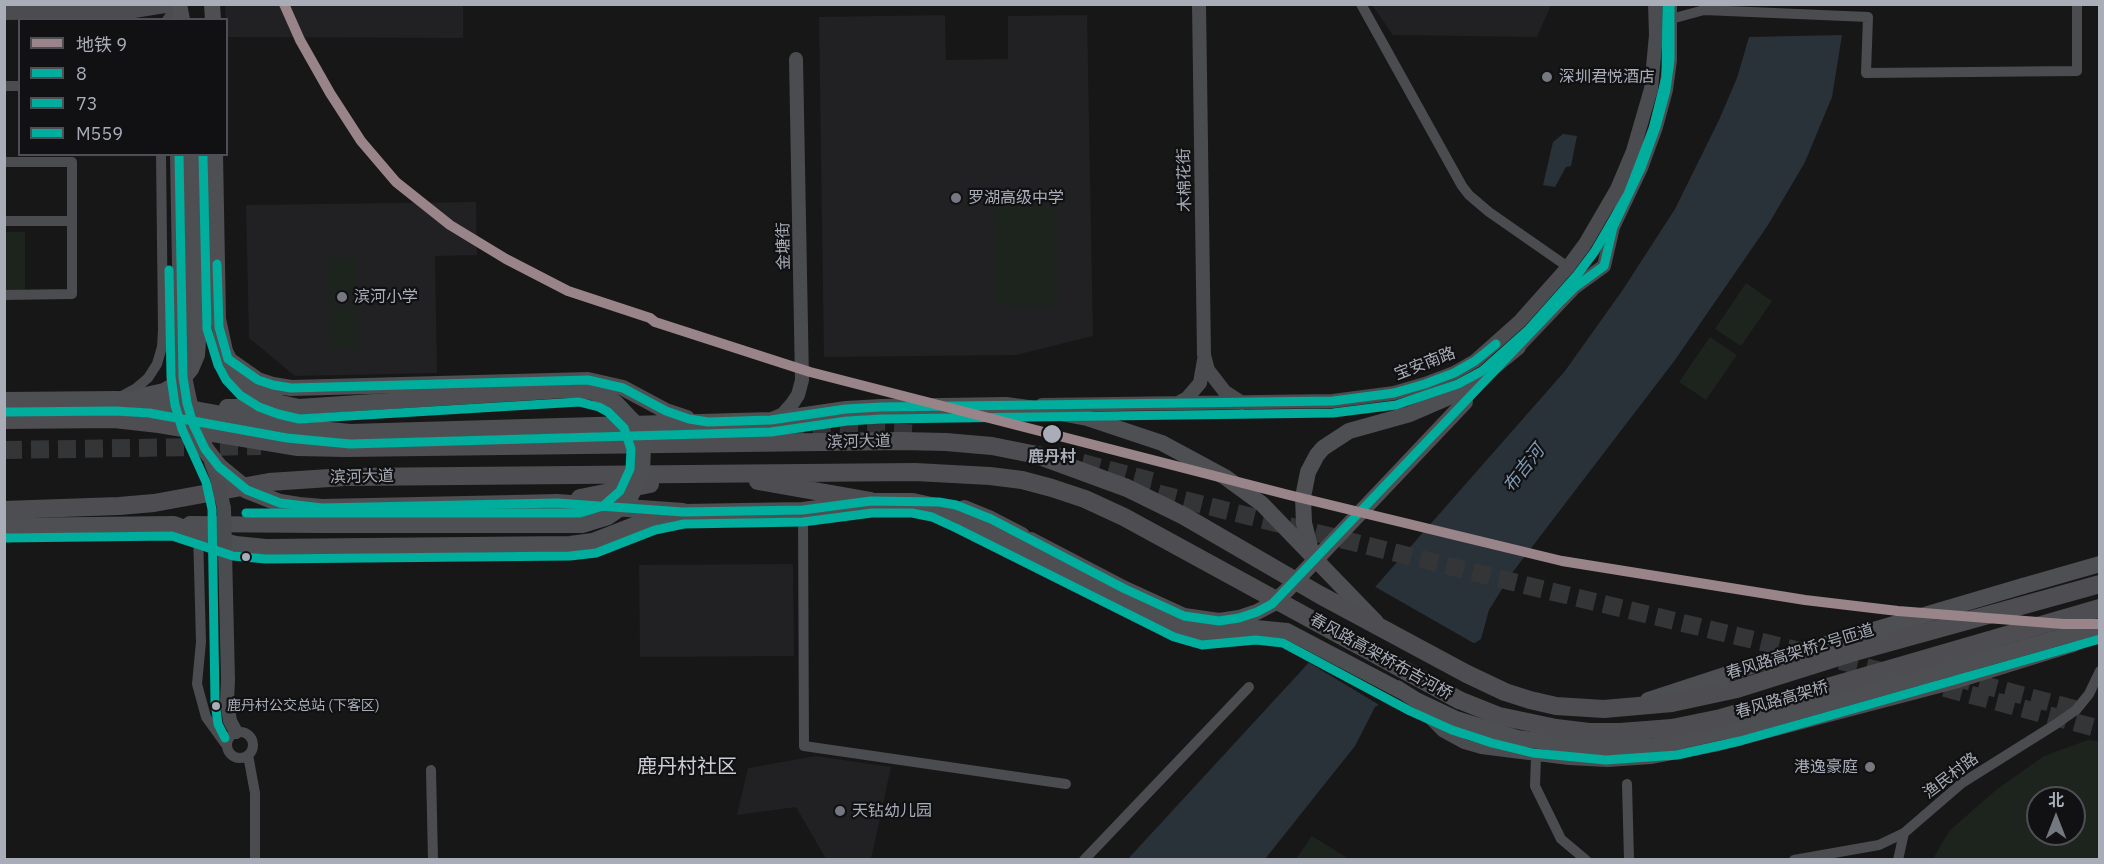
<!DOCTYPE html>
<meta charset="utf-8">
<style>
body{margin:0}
#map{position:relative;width:2104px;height:864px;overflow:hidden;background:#171717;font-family:"IBM Plex Sans","Noto Sans SC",sans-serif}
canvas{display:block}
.frame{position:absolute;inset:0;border:6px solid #a8adb8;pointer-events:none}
.legend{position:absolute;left:18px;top:18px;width:210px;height:138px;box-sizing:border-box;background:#111113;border:2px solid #4d4f55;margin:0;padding:8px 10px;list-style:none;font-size:18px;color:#a8adb8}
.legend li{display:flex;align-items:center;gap:12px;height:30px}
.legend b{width:30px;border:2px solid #4d4f55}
.north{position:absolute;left:2026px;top:786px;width:60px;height:60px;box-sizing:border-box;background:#111113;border:2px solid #4d4f55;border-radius:50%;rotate:0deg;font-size:16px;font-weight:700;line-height:24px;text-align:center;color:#a8adb8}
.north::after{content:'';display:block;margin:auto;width:21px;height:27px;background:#757880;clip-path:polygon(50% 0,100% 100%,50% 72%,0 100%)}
</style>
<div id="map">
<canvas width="2104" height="864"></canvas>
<div class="frame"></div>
<ul class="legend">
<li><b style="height:8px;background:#998489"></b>地铁 9</li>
<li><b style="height:8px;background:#01ad9c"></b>8</li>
<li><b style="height:8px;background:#01ad9c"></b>73</li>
<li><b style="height:8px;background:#01ad9c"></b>M559</li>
</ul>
<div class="north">北</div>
</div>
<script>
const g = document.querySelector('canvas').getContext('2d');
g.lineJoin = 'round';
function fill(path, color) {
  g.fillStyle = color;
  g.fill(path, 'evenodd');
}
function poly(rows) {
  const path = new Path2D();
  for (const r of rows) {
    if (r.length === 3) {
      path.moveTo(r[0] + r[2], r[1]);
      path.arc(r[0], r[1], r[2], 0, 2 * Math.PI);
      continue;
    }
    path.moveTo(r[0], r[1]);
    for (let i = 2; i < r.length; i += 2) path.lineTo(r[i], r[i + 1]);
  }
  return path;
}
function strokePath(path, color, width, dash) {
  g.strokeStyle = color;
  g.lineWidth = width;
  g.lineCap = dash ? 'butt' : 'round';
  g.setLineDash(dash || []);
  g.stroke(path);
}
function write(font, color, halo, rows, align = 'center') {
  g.font = font + ' "IBM Plex Sans","Noto Sans SC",sans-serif';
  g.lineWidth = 4.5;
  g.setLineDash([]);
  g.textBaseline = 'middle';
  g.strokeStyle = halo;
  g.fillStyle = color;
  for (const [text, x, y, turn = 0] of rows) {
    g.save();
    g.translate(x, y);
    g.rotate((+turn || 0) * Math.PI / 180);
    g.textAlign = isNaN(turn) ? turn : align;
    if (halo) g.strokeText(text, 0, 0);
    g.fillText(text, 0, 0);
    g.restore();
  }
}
fill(poly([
 [225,5,463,5,463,38,227,37],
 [1372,5,1551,5,1537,37,1393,35],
 [945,15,946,60,1008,59,1008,16,1087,15,1093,336,1016,355,824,357,819,17],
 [476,202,477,255,435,256,437,373,295,376,249,338,246,205],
 [793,564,794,656,640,657,639,565],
 [816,756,891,767,871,859,826,859,796,807,737,815,748,768]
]), '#212123');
fill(poly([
 [1055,205,1057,305,995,306,994,206],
 [4,232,25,232,25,291,5,291],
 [327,258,356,258,357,301,328,302],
 [1746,283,1772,301,1741,346,1715,329],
 [358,305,359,348,330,349,329,306],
 [1710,337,1737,355,1706,400,1679,382],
 [2088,740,2099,741,2099,859,1933,859,1949,831,1996,790,2044,756],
 [2038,798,2074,798,2074,834,2038,834],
 [1312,836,1349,859,1296,859]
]), '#1d241e');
fill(poly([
 [1842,35,1832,97,1805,162,1768,225,1675,360,1512,573,1489,610,1481,639,1375,707,1355,746,1265,859,1127,860,1303,669,1565,371,1622,291,1675,209,1719,120,1737,78,1749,37],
 [1563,134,1577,136,1571,166,1566,167,1555,187,1543,185,1553,142]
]), '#2a3239');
fill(poly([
 [1372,585,1477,645,1381,706,1306,661]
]), '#171717');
strokePath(poly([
 [759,426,829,428,920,434],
 [255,435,314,434],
 [4,450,261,446],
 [1056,456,1152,481],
 [1132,487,1537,588,1862,666,2100,729],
 [1953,677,2078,710]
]), '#343537', 18, [18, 9]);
strokePath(poly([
 [1361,4,1462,186,1469,195,1489,212,1568,267],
 [1671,19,1704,10,1868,17,1866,73,2077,71,2077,4],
 [167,20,178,4],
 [4,86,20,86],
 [4,162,72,162,72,294,4,295],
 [4,221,72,221],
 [118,398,135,389,148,378,157,364,162,347,163,330,161,154],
 [803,510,804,746,1066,784],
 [198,532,201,642,197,684,206,717,227,746],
 [1418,702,1427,717,1442,732,1464,744,1481,749,1569,760,1608,762,1651,759,1719,746,1955,684,2074,647,2100,635],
 [240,745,13],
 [248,755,255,793,255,860],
 [1536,757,1535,786,1561,839,1586,860],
 [431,770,433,860],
 [1627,784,1629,860],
 [1084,860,1249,687],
 [1794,860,1879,845,1904,833,1962,783,2056,724,2076,710,2089,694,2100,671],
 [1898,860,1904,833]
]), '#4b4c50', 10);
strokePath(poly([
 [1199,4,1204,355,1208,370,1225,392,1242,403],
 [4,13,128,12,177,4],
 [1518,347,1575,287,1604,266,1613,227,1641,168,1656,127,1666,90,1670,60,1670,4],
 [1178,403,1187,398,1200,383,1204,360],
 [1042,405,1333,401,1394,393,1425,384,1454,373,1475,361,1520,321,1568,267,1585,244,1617,189,1633,151,1651,89,1656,35,1655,4],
 [772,419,783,414,792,404,798,395,802,380,796,59],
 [228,680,227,702,230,721,236,732]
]), '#4b4c50', 14);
strokePath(poly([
 [179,4,182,20],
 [212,4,213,20],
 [215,154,218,319,225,351,236,373,247,385,263,396,281,403,299,407],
 [228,359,258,380,273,385,291,388,588,380,623,388,666,411,687,418],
 [141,396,164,391,180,382,191,369,197,355,198,342,193,154],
 [4,400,116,399,150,401,289,426,350,432,771,420,846,409,881,407,1006,405,1050,411,1087,418,1162,443,1225,477,1262,504,1376,622],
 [227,407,299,407,358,403],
 [964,508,991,519,1022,535],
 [190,524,322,525],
 [4,526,174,524,216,539,236,544,266,547,570,544,593,541,652,518,683,512,803,510,871,501,913,501,936,506,961,517,1178,626,1203,633,1217,633,1256,628,1287,631,1405,693],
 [1311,551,1304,523,1303,497,1308,472,1317,455,1323,448,1349,431,1410,414,1447,398,1481,377,1518,347],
 [2023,586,2100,564],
 [1397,688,1416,700,1456,719,1517,738,1580,746,1606,748,1655,746,1737,729,2100,626]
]), '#4d4f52', 16);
strokePath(poly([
 [4,420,114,419,159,424,298,447,345,448,902,441,946,442,992,446,1037,455,1127,488,1184,516,1320,595,1467,674],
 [758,481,871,501],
 [580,498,650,484],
 [514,504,557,503,683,512],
 [4,510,119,506,154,503,269,482,345,477,915,472,990,476,1022,480,1052,488,1085,499,1124,517,1459,700]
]), '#4e4e52', 18);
strokePath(poly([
 [211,462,217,478,224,508,228,680]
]), '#4b4c50', 14);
strokePath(poly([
 [322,525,582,525,608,517,621,508,630,498,642,472,643,447,634,422,616,403,593,392,565,390,358,403],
 [1031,540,1125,589,1184,616,1219,621,1239,618,1257,612,1272,604,1286,591,1465,402],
 [1648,700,1755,665,2023,586]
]), '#4d4f52', 16);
strokePath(poly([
 [179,154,183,377,193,424,205,449,219,467,247,490,280,503,299,506,322,508,514,504],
 [1467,674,1505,692,1530,700,1556,706,1604,709,1672,703,1737,689,1858,651,2100,584],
 [1459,700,1499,716,1556,728,1589,732,1620,732,1672,728,1721,718,2100,608]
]), '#4e4e52', 18);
strokePath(poly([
 [179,154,183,377,187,403,193,424,205,449,219,467,247,490,280,503,322,508,557,503,683,512,803,510,871,501,939,502,956,505,991,519,1125,589,1184,616,1219,621,1239,618,1257,612,1272,604,1562,300,1575,287,1604,266,1613,227,1641,168,1656,127,1666,90,1670,60,1670,4],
 [217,264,219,327,228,359,258,380,273,385,291,388,588,380,623,388,666,411,689,419,708,422,771,420,846,409,881,407,1333,401,1394,393,1425,384,1454,373,1475,361,1496,344]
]), '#01ad9c', 9);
strokePath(poly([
 [4,412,116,411,149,413,287,438,350,444,771,432,847,421,881,419,1333,413,1396,405,1458,384,1482,371,1529,329,1577,275,1595,251,1628,194,1653,129,1666,77,1667,4],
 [4,538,172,536,233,556,266,559,570,556,596,553,655,530,684,524,803,522,872,513,912,513,932,517,956,528,1174,637,1202,645,1256,640,1283,643,1410,711,1452,730,1492,743,1533,753,1606,760,1677,755,1740,741,2100,639]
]), '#01ad9c', 9);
strokePath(poly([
 [203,154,207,329,218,365,226,380,240,395,259,407,278,414,299,419,579,402,599,407,608,412,624,428,631,449,630,469,620,491,603,506,580,513,246,513],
 [169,270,171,377,175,405,182,429,206,482,212,509,215,702,218,724,225,738]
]), '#01ad9c', 9);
strokePath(poly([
 [284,4,300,40,330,93,361,141,396,182,450,225,506,259,568,291,650,318,655,322,810,372,1289,495,1562,561,1805,600,1898,611,2063,624,2100,624]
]), '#998489', 10);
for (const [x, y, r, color] of [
 [1547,77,6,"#757880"],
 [956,198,6,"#757880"],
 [342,297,6,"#757880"],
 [1052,434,10,"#a8adb8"],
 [246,557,5,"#a8adb8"],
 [216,706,5,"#a8adb8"],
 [1870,767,6,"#757880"],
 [840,811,6,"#757880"]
]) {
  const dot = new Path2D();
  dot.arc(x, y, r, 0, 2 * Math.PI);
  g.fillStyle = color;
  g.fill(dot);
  strokePath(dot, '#111113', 2);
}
write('14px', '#a8adb8', '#111113', [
 ["鹿丹村公交总站 (下客区)",227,706]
], 'left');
write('16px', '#a8adb8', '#111113', [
 ["深圳君悦酒店",1559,77],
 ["罗湖高级中学",968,198],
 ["滨河小学",354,297],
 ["港逸豪庭",1858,767,"right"],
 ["天钻幼儿园",852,811]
], 'left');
write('16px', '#a8adb8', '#111113', [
 ["木棉花街",1185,180,-91],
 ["金塘街",784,246,-91],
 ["宝安南路",1425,364,-21],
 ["滨河大道",859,442,-1],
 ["滨河大道",362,477,-1],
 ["春风路高架桥2号匝道",1800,652,-17],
 ["春风路高架桥布吉河桥",1381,657,29],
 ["春风路高架桥",1782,700,-16],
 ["渔民村路",1951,776,-37]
]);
write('bold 16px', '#a8adb8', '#111113', [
 ["鹿丹村",1052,457]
]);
write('italic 18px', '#7f9bb3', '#111113', [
 ["布吉河",1524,469,-52]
]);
write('20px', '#c9ccd4', '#111113', [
 ["鹿丹村社区",687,767]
]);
</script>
